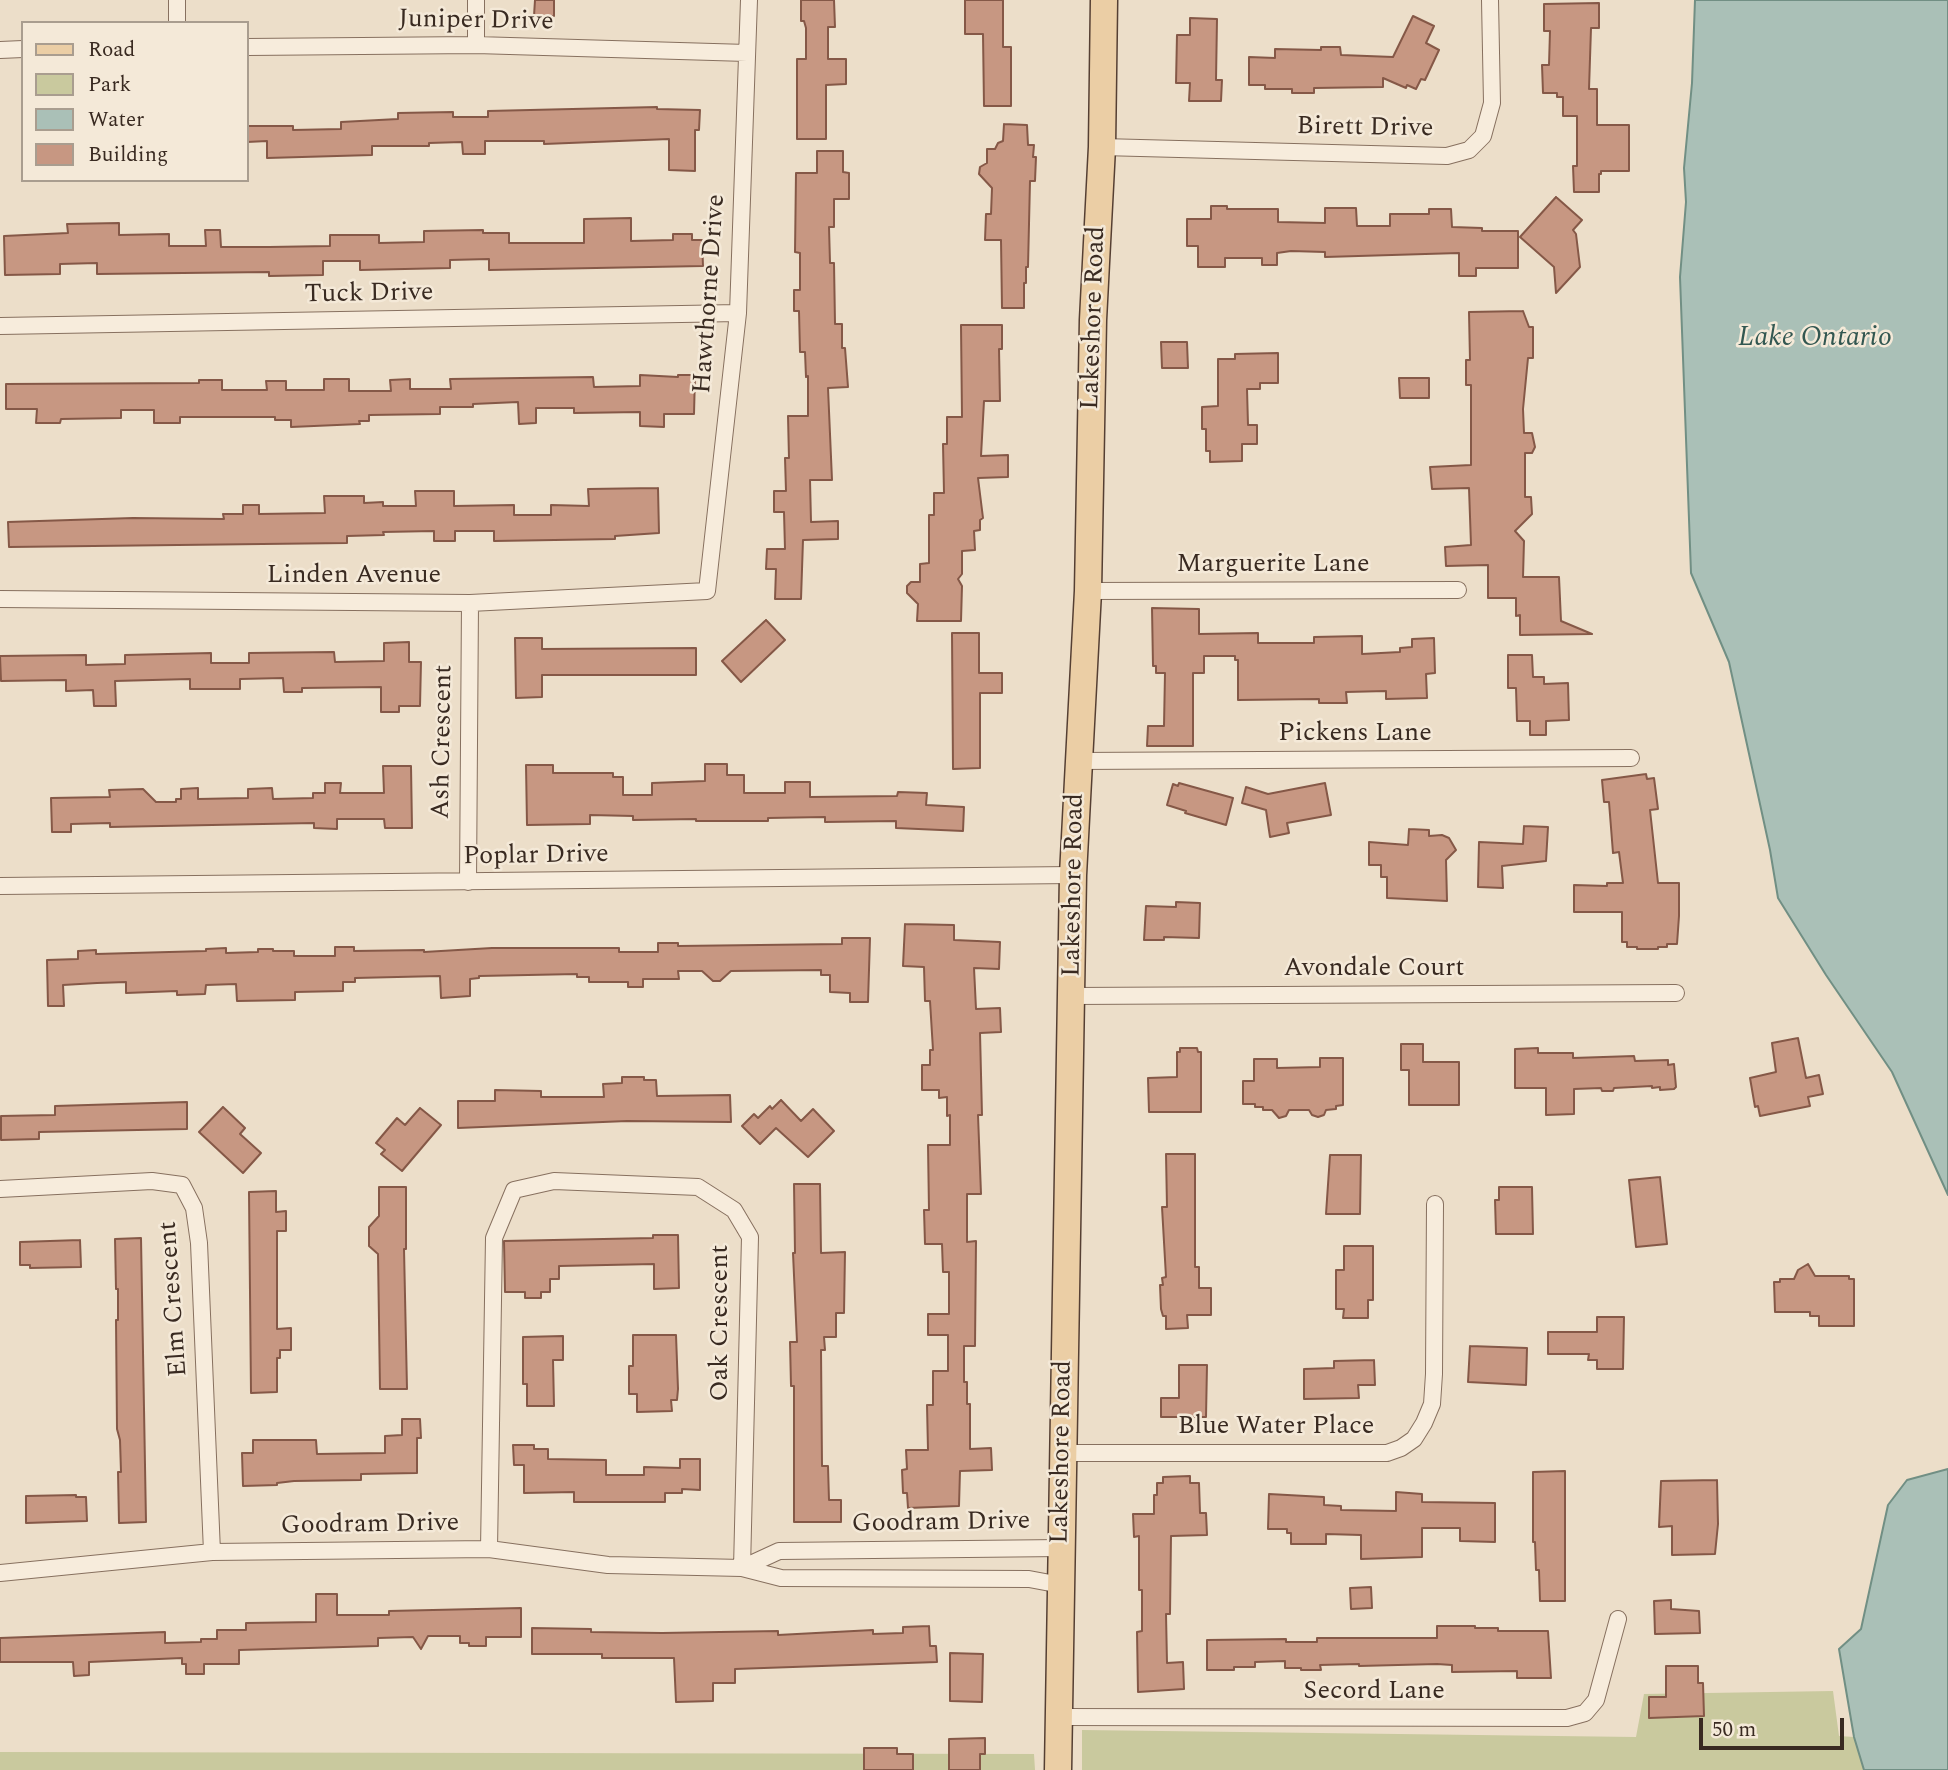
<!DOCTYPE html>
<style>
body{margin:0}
#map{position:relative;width:1948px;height:1770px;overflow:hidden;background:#ecdec9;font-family:Spectral,serif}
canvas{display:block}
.legend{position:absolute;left:21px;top:21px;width:228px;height:161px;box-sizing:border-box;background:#f4e9d8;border:2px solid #a99d8f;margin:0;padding:9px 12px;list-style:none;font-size:21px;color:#392a21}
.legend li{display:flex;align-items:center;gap:14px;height:35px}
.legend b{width:35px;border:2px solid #a99d8f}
.scale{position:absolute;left:1699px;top:1718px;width:145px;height:32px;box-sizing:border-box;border:4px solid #392a21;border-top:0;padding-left:9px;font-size:21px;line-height:24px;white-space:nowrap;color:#392a21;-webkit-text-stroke:5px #f4e9d8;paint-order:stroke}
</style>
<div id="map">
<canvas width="1948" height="1770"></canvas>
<ul class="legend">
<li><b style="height:9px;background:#ebcea5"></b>Road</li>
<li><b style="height:19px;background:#c9c99e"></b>Park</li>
<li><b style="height:19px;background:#aac0b7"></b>Water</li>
<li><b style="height:19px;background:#c79782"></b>Building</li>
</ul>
<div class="scale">50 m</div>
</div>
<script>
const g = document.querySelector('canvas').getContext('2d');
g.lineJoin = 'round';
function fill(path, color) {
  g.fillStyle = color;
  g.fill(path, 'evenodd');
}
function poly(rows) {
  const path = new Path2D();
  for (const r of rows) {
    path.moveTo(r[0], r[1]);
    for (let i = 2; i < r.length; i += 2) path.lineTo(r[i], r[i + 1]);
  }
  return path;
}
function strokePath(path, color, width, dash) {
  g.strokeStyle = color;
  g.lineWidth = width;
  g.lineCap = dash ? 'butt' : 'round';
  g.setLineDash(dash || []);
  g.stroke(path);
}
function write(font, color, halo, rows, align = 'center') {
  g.font = font + ' Spectral,serif';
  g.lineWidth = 5;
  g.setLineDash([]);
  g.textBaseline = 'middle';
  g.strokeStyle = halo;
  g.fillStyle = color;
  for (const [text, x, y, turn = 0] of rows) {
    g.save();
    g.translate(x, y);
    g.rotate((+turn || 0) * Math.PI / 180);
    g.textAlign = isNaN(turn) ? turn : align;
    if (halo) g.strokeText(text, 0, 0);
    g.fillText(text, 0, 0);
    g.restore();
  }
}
fill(poly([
 [1833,1691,1839,1736,1854,1737,1864,1770,1082,1770,1082,1730,1636,1737,1644,1694],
 [0,1752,1034,1754,1035,1770,0,1770]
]), '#c9c99e');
const water = poly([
 [1695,0,1948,0,1948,1195,1892,1072,1826,975,1778,898,1770,850,1729,662,1691,573,1680,277,1686,202,1684,168,1692,83,1695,0],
 [1948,1469,1948,1770,1864,1770,1854,1737,1839,1649,1861,1629,1888,1505,1907,1480,1948,1469]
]);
fill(water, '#aac0b7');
strokePath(water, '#718f84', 2);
const building = poly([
 [535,0,554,0,554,16,534,16,535,0],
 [801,0,834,0,835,27,828,27,828,59,846,59,846,84,826,85,826,139,797,139,797,59,806,59,806,28,804,21,801,21,801,0],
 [965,0,1003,0,1003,47,1011,47,1011,106,984,106,983,34,965,34,965,0],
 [1599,3,1599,28,1591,28,1589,89,1597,89,1597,125,1629,125,1629,171,1601,171,1601,174,1599,174,1599,192,1574,192,1573,166,1577,166,1577,116,1563,116,1563,97,1557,97,1557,93,1543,93,1542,65,1549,65,1550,31,1544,31,1544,4,1599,3],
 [1413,16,1434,26,1426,43,1439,50,1425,80,1421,79,1416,89,1407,85,1406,88,1383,78,1383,87,1314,88,1314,93,1292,93,1292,89,1265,89,1265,85,1249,85,1249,57,1275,58,1275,49,1321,50,1321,47,1340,47,1341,55,1393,57,1413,16],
 [1190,18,1217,19,1216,80,1222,80,1221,101,1189,101,1190,83,1176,83,1177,35,1190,35,1190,18],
 [657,107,657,109,700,110,699,130,695,130,695,171,669,170,669,139,544,144,544,141,485,141,485,154,463,154,462,142,429,143,429,146,372,146,372,155,267,158,267,141,247,142,247,126,293,126,293,130,341,129,341,122,398,119,398,113,453,112,453,117,488,117,488,111,657,107],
 [1004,124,1027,125,1028,145,1034,145,1033,157,1036,157,1035,181,1030,181,1028,267,1026,267,1026,283,1024,283,1024,308,1002,308,1001,240,985,240,986,214,991,214,992,188,979,174,980,167,987,163,987,149,995,149,998,143,1003,141,1004,124],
 [817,151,843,151,843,172,849,173,849,199,834,199,834,227,829,227,830,263,834,263,835,324,842,324,842,348,845,348,848,387,828,388,832,480,810,480,811,522,838,521,838,539,803,540,801,599,775,599,776,569,766,569,767,549,785,549,784,512,774,512,774,491,786,491,785,458,789,458,788,416,808,416,808,376,806,377,805,352,800,352,799,311,794,311,794,290,800,290,800,253,795,252,796,173,817,173,817,151],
 [1556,197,1582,220,1573,230,1576,234,1580,267,1556,293,1554,267,1520,237,1556,197],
 [1211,206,1227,206,1227,209,1278,209,1278,222,1325,223,1325,208,1356,208,1357,226,1390,226,1390,214,1429,214,1429,209,1451,209,1452,227,1482,228,1482,231,1518,231,1518,268,1476,268,1476,276,1459,276,1459,253,1325,257,1325,252,1291,251,1277,253,1277,265,1262,265,1262,258,1225,258,1225,267,1198,267,1198,246,1187,246,1187,219,1211,219,1211,206],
 [631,218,631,241,673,240,673,234,692,234,692,240,702,240,703,266,489,270,489,259,450,260,450,268,360,270,360,261,323,261,323,275,269,276,269,272,97,274,97,263,60,264,60,274,5,275,4,236,68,233,67,224,119,223,119,235,169,234,169,246,206,246,205,230,220,230,221,247,269,247,330,246,330,235,379,235,379,243,424,242,424,231,483,230,483,233,509,233,509,243,584,243,584,219,631,218],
 [1523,311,1529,327,1533,327,1533,358,1528,358,1523,409,1524,433,1532,433,1535,447,1532,453,1525,453,1525,497,1531,497,1532,514,1515,531,1524,541,1523,577,1559,577,1561,621,1592,634,1520,635,1520,615,1516,616,1516,598,1488,598,1488,565,1446,566,1445,547,1471,545,1469,488,1432,489,1430,467,1471,465,1471,385,1466,385,1466,360,1470,360,1469,312,1523,311],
 [961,325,1002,325,1002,349,999,349,1000,401,984,401,981,456,1008,455,1008,477,978,478,983,518,980,520,980,530,974,531,975,550,962,551,962,574,958,579,962,586,961,621,917,621,918,604,907,593,907,586,911,582,920,582,920,564,929,563,929,515,934,515,934,493,944,493,943,444,947,444,947,417,962,417,961,325],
 [1161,342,1187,342,1188,368,1162,368,1161,342],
 [1278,353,1278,383,1260,383,1260,389,1247,389,1248,425,1257,425,1257,444,1242,444,1242,461,1210,462,1210,451,1206,451,1206,429,1202,429,1202,407,1218,406,1218,359,1235,359,1235,354,1278,353],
 [640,375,678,377,678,375,695,375,694,414,664,414,664,427,640,426,640,412,574,413,574,408,536,408,536,423,519,424,518,402,473,404,473,407,440,407,440,414,369,415,369,421,359,421,360,424,291,427,291,420,275,420,275,417,180,417,180,423,154,423,154,410,121,410,121,418,61,419,60,423,36,423,37,409,6,409,6,384,199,383,199,380,222,380,222,390,267,390,266,381,286,381,286,390,324,390,324,379,349,379,349,391,391,391,390,380,410,379,410,389,451,389,450,379,593,377,594,387,640,386,640,375],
 [1399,378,1429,378,1429,398,1400,398,1399,378],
 [658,488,659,533,615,536,615,539,494,541,494,531,455,531,455,541,434,541,434,531,383,532,384,535,347,536,347,543,9,547,8,522,133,518,224,519,223,514,243,514,243,505,259,505,259,514,325,513,324,496,364,496,364,503,383,502,383,506,416,506,415,491,454,491,454,506,514,505,514,515,551,515,551,505,589,506,588,489,658,488],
 [1152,608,1199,609,1199,634,1258,633,1258,643,1314,643,1314,637,1362,636,1362,654,1400,652,1400,648,1412,647,1412,639,1434,638,1435,673,1426,674,1427,698,1386,699,1386,691,1346,692,1347,703,1319,703,1319,699,1238,700,1238,660,1235,660,1235,656,1204,656,1204,673,1193,673,1193,746,1147,746,1148,726,1164,726,1165,673,1156,673,1156,666,1153,666,1152,608],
 [766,620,785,640,741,682,722,661,766,620],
 [952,633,979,633,979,673,1002,673,1002,693,980,693,980,768,953,769,952,633],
 [515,638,542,638,542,649,696,648,696,675,542,675,542,697,516,698,515,638],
 [409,642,409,662,421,662,420,706,399,706,399,712,381,712,381,687,302,688,302,692,284,692,283,678,240,679,240,689,190,689,190,679,115,681,116,706,94,706,93,690,66,691,66,680,1,681,0,656,86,655,86,665,125,664,125,655,211,653,211,663,249,663,249,653,334,652,335,662,384,661,384,643,409,642],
 [1508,655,1532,655,1533,677,1544,677,1544,684,1568,683,1569,720,1546,721,1546,735,1530,735,1530,721,1517,721,1516,688,1508,688,1508,655],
 [705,764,727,764,727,775,744,775,744,793,785,793,785,782,810,782,810,797,897,796,898,792,927,793,926,805,964,807,963,831,896,828,896,821,825,822,825,817,768,818,768,821,696,821,696,819,633,820,633,816,590,815,590,824,527,825,526,765,553,765,553,773,613,773,613,777,623,777,623,795,652,795,652,783,705,781,705,764],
 [383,766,411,766,412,828,385,828,384,819,337,819,337,829,314,828,314,823,110,827,110,823,71,824,71,832,52,832,51,798,110,797,109,790,143,789,156,802,176,802,176,799,181,799,181,789,198,788,198,799,248,798,248,789,272,788,273,799,313,798,313,793,325,793,325,783,341,783,340,793,384,793,383,766],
 [1646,774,1647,779,1654,778,1658,809,1650,810,1658,883,1679,883,1679,916,1677,944,1667,944,1667,947,1658,947,1658,949,1637,949,1637,947,1627,947,1627,942,1622,942,1622,912,1574,912,1574,885,1607,886,1607,883,1623,883,1619,852,1613,853,1609,802,1604,802,1602,780,1646,774],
 [1179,783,1233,798,1226,825,1185,813,1186,811,1167,805,1173,784,1178,786,1179,783],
 [1325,783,1331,815,1287,823,1289,833,1270,837,1266,810,1242,803,1246,787,1268,794,1325,783],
 [1524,826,1548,827,1546,861,1502,866,1503,888,1478,887,1479,842,1523,844,1524,826],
 [1409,829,1429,830,1429,836,1442,835,1449,838,1456,850,1446,860,1447,901,1387,898,1387,877,1381,877,1381,865,1369,865,1369,842,1408,845,1409,829],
 [1176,902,1200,903,1199,938,1164,937,1164,940,1144,940,1146,906,1176,907,1176,902],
 [905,924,954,925,954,940,1000,942,999,969,974,968,976,1009,1000,1008,1001,1032,980,1033,982,1115,978,1115,981,1194,967,1194,967,1242,976,1241,975,1346,964,1346,964,1382,967,1382,967,1404,970,1404,970,1449,991,1448,992,1470,960,1471,959,1506,908,1508,907,1493,903,1493,902,1470,907,1469,906,1450,928,1450,927,1405,933,1405,933,1371,948,1371,948,1335,928,1335,928,1314,949,1314,949,1272,943,1272,942,1244,925,1244,924,1210,929,1210,928,1145,950,1145,950,1115,947,1116,947,1097,939,1098,939,1090,922,1090,922,1065,930,1065,930,1050,933,1050,930,1001,925,1001,924,967,903,966,905,924],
 [842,938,870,938,868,1002,850,1002,850,993,830,992,830,975,821,975,821,970,731,971,720,981,713,981,702,971,678,971,679,979,643,979,643,987,628,987,628,982,589,982,589,977,577,977,577,974,479,976,479,978,470,979,470,996,441,998,440,976,355,978,355,982,343,982,343,991,295,992,295,1000,237,1001,236,984,206,985,205,994,177,995,177,991,126,993,126,982,97,983,63,985,64,1006,48,1006,47,960,78,959,78,951,96,950,96,954,206,951,206,949,226,948,226,953,258,952,258,949,273,949,273,951,294,951,294,956,335,956,335,947,354,947,354,951,424,950,424,952,492,948,619,948,619,952,658,952,658,943,678,943,678,946,842,944,842,938],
 [1798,1038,1806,1078,1819,1075,1823,1094,1808,1097,1810,1106,1760,1116,1758,1106,1755,1107,1750,1078,1776,1072,1772,1043,1798,1038],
 [1401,1044,1423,1044,1423,1062,1459,1062,1459,1105,1409,1105,1409,1070,1401,1070,1401,1044],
 [1180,1048,1197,1048,1198,1052,1201,1052,1201,1112,1149,1112,1148,1078,1177,1077,1177,1052,1180,1052,1180,1048],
 [1538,1048,1538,1053,1573,1053,1573,1058,1634,1056,1635,1061,1668,1060,1668,1065,1674,1064,1676,1087,1674,1089,1660,1090,1660,1087,1652,1088,1652,1086,1614,1088,1613,1091,1602,1091,1601,1088,1574,1089,1574,1114,1546,1115,1546,1088,1515,1088,1515,1049,1538,1048],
 [1320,1058,1343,1058,1343,1105,1336,1106,1336,1109,1326,1110,1324,1115,1318,1117,1312,1115,1309,1110,1289,1110,1286,1116,1279,1118,1272,1110,1263,1110,1263,1107,1255,1107,1255,1104,1243,1104,1243,1081,1254,1081,1254,1059,1277,1059,1277,1068,1320,1067,1320,1058],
 [622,1077,644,1077,644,1080,656,1080,657,1096,730,1095,731,1122,627,1121,458,1128,458,1101,495,1101,495,1090,541,1091,541,1097,604,1097,603,1084,622,1083,622,1077],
 [781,1100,801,1121,813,1109,834,1131,808,1157,776,1128,760,1144,742,1126,754,1114,758,1118,770,1106,772,1109,781,1100],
 [187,1102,187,1129,39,1132,39,1139,1,1140,1,1116,55,1115,55,1106,187,1102],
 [223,1107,245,1128,240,1134,261,1153,243,1173,199,1132,223,1107],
 [420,1108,441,1125,402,1171,381,1154,385,1150,376,1143,397,1118,405,1125,420,1108],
 [1166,1154,1195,1154,1195,1267,1199,1267,1199,1288,1211,1288,1211,1315,1187,1315,1188,1328,1166,1329,1166,1316,1163,1316,1161,1309,1160,1285,1163,1285,1162,1278,1166,1277,1162,1207,1167,1207,1166,1154],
 [1330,1155,1361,1155,1360,1214,1326,1214,1330,1155],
 [1660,1177,1667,1244,1636,1247,1629,1180,1660,1177],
 [794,1184,820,1184,821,1253,845,1252,844,1313,836,1313,836,1337,824,1337,825,1350,821,1350,822,1466,828,1466,829,1500,841,1500,841,1522,794,1522,794,1386,791,1386,790,1342,797,1342,793,1253,795,1253,794,1184],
 [379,1187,406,1187,406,1249,404,1249,407,1389,380,1389,378,1254,369,1246,369,1227,379,1216,379,1187],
 [1499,1187,1532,1187,1533,1234,1496,1234,1495,1200,1499,1200,1499,1187],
 [276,1191,276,1212,286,1211,286,1231,277,1231,277,1329,291,1328,291,1350,280,1350,280,1358,277,1358,277,1392,251,1393,249,1192,276,1191],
 [653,1235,678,1235,679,1288,654,1289,654,1264,559,1266,559,1279,550,1279,550,1292,541,1292,541,1298,525,1298,525,1292,505,1292,504,1241,653,1238,653,1235],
 [141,1238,146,1522,119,1523,118,1472,121,1472,120,1440,117,1429,116,1320,118,1320,118,1289,116,1289,115,1239,141,1238],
 [80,1240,81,1267,30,1268,30,1265,20,1265,20,1242,80,1240],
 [1344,1246,1373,1246,1373,1300,1368,1300,1368,1318,1343,1318,1344,1309,1336,1309,1336,1270,1344,1270,1344,1246],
 [1808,1264,1815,1276,1849,1276,1849,1279,1854,1279,1854,1326,1819,1326,1819,1316,1810,1316,1810,1312,1775,1312,1774,1282,1780,1282,1780,1279,1794,1279,1798,1270,1808,1264],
 [1597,1317,1624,1317,1623,1369,1597,1369,1597,1360,1588,1360,1589,1354,1548,1354,1548,1332,1597,1332,1597,1317],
 [633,1335,676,1335,678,1389,677,1400,671,1400,672,1411,637,1412,637,1394,629,1394,629,1366,633,1366,633,1335],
 [563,1336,563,1360,553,1360,554,1406,527,1406,527,1384,523,1384,523,1337,563,1336],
 [1470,1346,1527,1348,1526,1385,1468,1382,1470,1346],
 [1374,1360,1375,1385,1358,1385,1359,1398,1304,1399,1304,1369,1334,1368,1334,1361,1374,1360],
 [1179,1365,1207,1365,1206,1417,1161,1417,1161,1398,1179,1398,1179,1365],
 [402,1419,420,1419,421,1438,417,1438,417,1473,361,1474,361,1480,294,1481,277,1483,277,1485,243,1486,242,1453,253,1453,253,1440,316,1440,317,1454,385,1453,385,1436,402,1435,402,1419],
 [513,1445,534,1445,534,1449,548,1449,548,1459,606,1460,606,1475,644,1475,644,1467,680,1468,680,1459,700,1459,700,1490,682,1489,682,1493,665,1493,665,1502,574,1502,574,1492,524,1493,524,1465,514,1465,513,1445],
 [1565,1471,1565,1601,1540,1601,1539,1570,1536,1570,1535,1542,1533,1542,1533,1472,1565,1471],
 [1190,1476,1190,1483,1199,1483,1200,1513,1206,1513,1207,1535,1171,1536,1170,1614,1166,1614,1167,1663,1183,1662,1184,1689,1138,1692,1137,1632,1142,1631,1142,1590,1139,1590,1139,1536,1134,1537,1133,1514,1154,1514,1154,1495,1157,1495,1157,1483,1163,1483,1163,1477,1190,1476],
 [1717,1480,1718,1524,1715,1554,1672,1555,1672,1526,1659,1527,1661,1481,1717,1480],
 [1396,1492,1422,1494,1422,1502,1495,1503,1495,1542,1460,1541,1460,1528,1422,1528,1422,1557,1361,1559,1361,1535,1326,1534,1326,1544,1291,1544,1291,1533,1287,1533,1287,1529,1268,1529,1269,1494,1324,1497,1324,1505,1341,1506,1341,1510,1396,1511,1396,1492],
 [76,1495,76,1497,86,1497,87,1521,26,1523,26,1496,76,1495],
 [1371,1587,1372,1608,1351,1609,1350,1588,1371,1587],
 [316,1594,337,1594,337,1615,389,1615,389,1611,521,1608,521,1637,486,1637,486,1646,469,1646,469,1643,460,1643,460,1636,428,1636,421,1649,413,1637,378,1638,378,1646,239,1650,239,1664,204,1664,204,1674,186,1674,186,1664,182,1664,182,1658,89,1662,89,1675,74,1676,73,1662,0,1662,0,1638,165,1632,165,1643,201,1642,201,1639,217,1639,217,1630,246,1630,246,1623,316,1622,316,1594],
 [1671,1600,1671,1609,1699,1611,1700,1633,1655,1634,1654,1601,1671,1600],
 [929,1626,930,1646,936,1646,937,1662,735,1669,735,1683,713,1683,713,1701,676,1702,674,1658,602,1658,602,1654,532,1654,532,1628,591,1629,591,1632,662,1633,778,1631,778,1635,873,1630,873,1634,903,1633,903,1627,929,1626],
 [1437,1626,1475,1626,1475,1628,1498,1628,1498,1631,1548,1631,1551,1678,1517,1678,1517,1671,1452,1672,1452,1665,1437,1664,1359,1666,1359,1664,1320,1665,1321,1670,1301,1670,1301,1668,1285,1668,1285,1661,1255,1662,1255,1667,1234,1667,1234,1670,1207,1670,1207,1640,1286,1639,1286,1642,1317,1642,1317,1638,1437,1638,1437,1626],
 [950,1653,983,1654,982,1702,950,1701,950,1653],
 [1666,1666,1698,1666,1698,1683,1703,1683,1704,1716,1649,1718,1649,1697,1666,1697,1666,1666],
 [985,1738,985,1754,980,1754,980,1770,949,1770,949,1739,985,1738],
 [864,1748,897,1748,897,1754,913,1754,913,1770,864,1770,864,1748]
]);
fill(building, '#c79782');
strokePath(building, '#855847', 2);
const minor = poly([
 [476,0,476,45],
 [177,23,177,0],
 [247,47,476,45,747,53],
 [0,50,23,49],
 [1102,147,1447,156,1469,150,1483,136,1492,103,1490,0],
 [0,326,738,313],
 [1088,591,1458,590],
 [0,599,470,603,707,591,738,313,749,0],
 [1078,761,1631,758],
 [468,882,470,603],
 [0,886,1073,875],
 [1072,996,1676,993],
 [0,1189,152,1181,182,1185,194,1208,199,1243,212,1552],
 [1063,1453,1387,1453,1401,1448,1414,1439,1424,1423,1432,1404,1434,1374,1435,1204],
 [489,1549,494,1238,514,1190,554,1181,698,1187,734,1210,750,1237,742,1568],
 [742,1568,779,1551,1061,1548],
 [0,1573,212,1552,489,1549,608,1565,742,1568,781,1578,1029,1579,1061,1585],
 [1060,1717,1567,1718,1585,1713,1596,1700,1618,1619]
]);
const primary = poly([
 [1058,1770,1073,875,1088,591,1093,320,1102,147,1104,0]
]);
strokePath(minor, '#87705f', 18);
strokePath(primary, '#553f33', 29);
strokePath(minor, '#f7ecdc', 16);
strokePath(primary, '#ebcea5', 26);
write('26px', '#392a21', '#f4e9d8', [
 ["Juniper Drive",476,22,1],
 ["Birett Drive",1365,129,1],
 ["Hawthorne Drive",711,294,-86],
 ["Tuck Drive",369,295,-1],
 ["Lakeshore Road",1095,318,-88],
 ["Marguerite Lane",1273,566],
 ["Linden Avenue",354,577],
 ["Pickens Lane",1355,735],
 ["Ash Crescent",444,742,-89],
 ["Poplar Drive",536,857,-1],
 ["Lakeshore Road",1075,885,-89],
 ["Avondale Court",1374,970],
 ["Elm Crescent",175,1299,-94],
 ["Oak Crescent",722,1323,-90],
 ["Blue Water Place",1276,1428],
 ["Lakeshore Road",1063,1452,-89],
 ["Goodram Drive",941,1524,-1],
 ["Goodram Drive",370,1526,-1],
 ["Secord Lane",1374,1693]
]);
write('italic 28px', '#325751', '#f4e9d8', [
 ["Lake Ontario",1815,340]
]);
</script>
